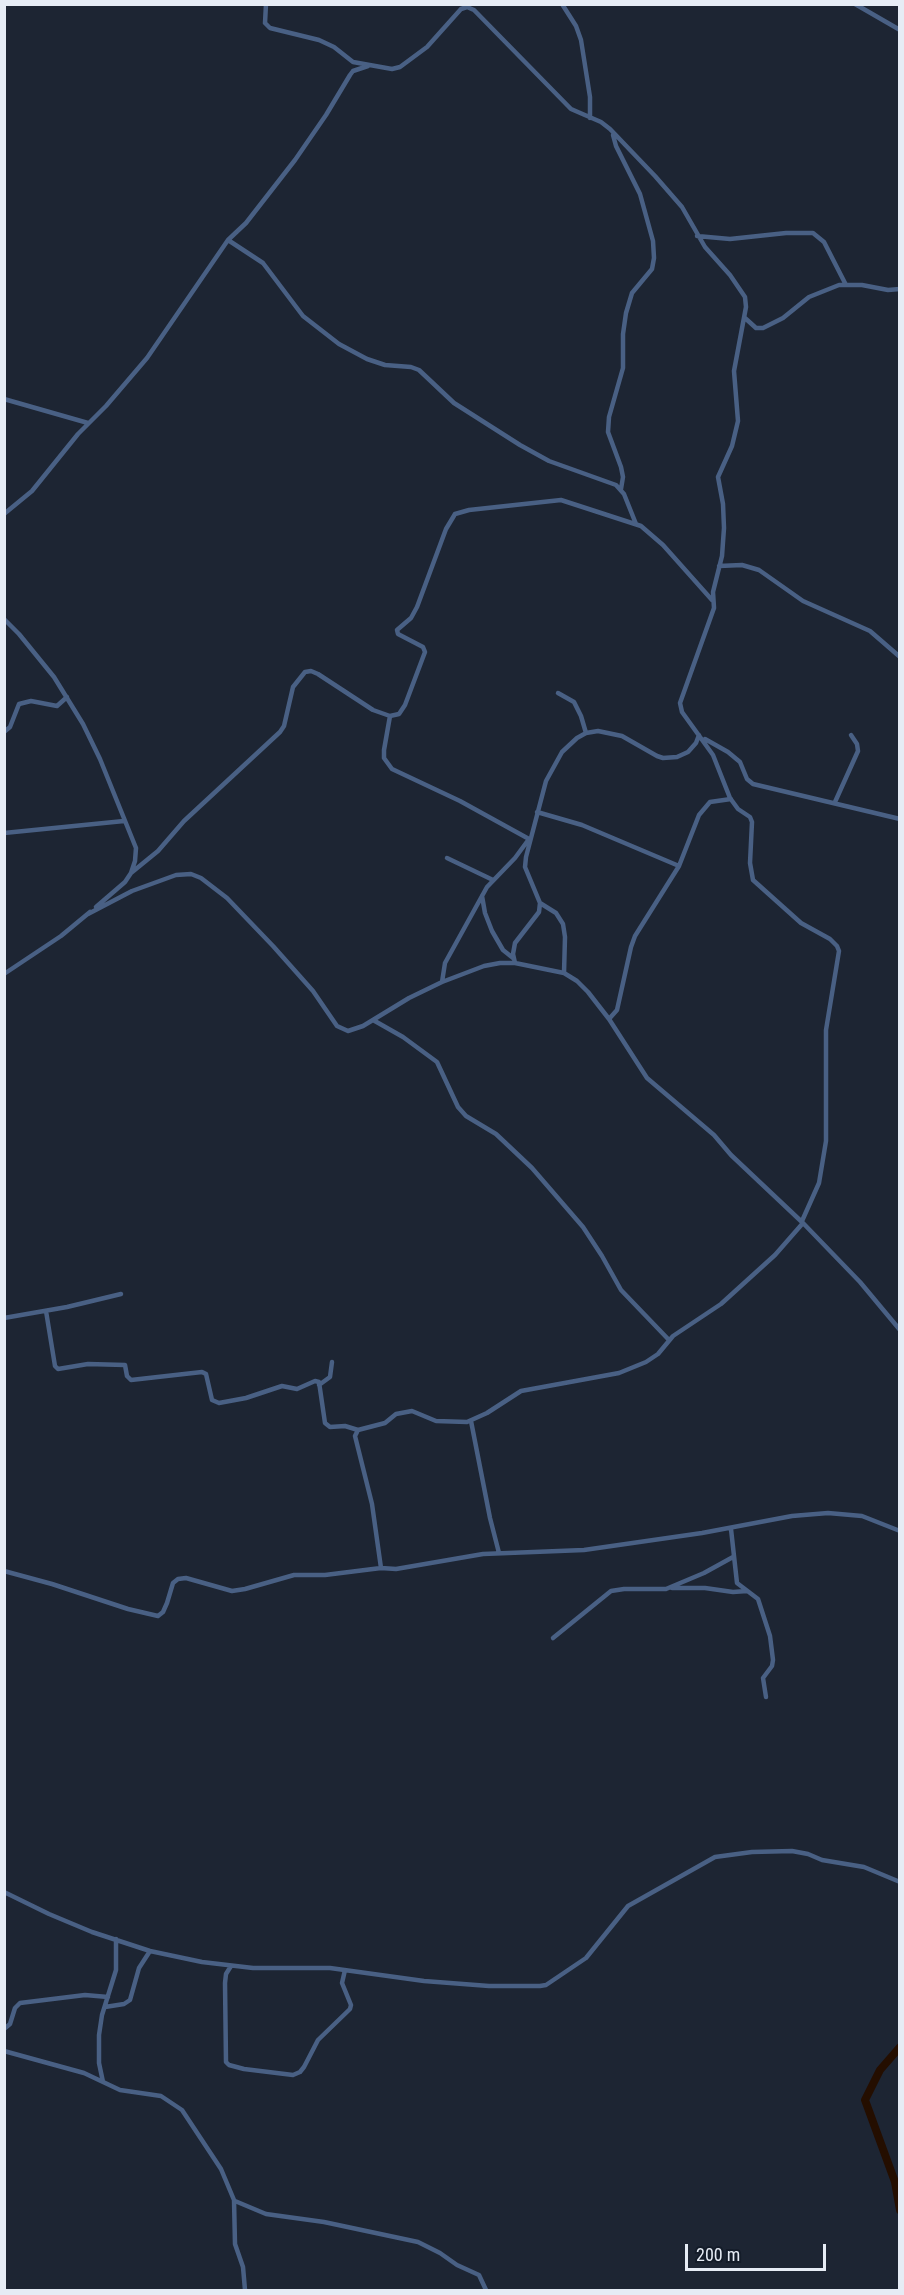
<!DOCTYPE html>
<style>
body{margin:0}
#map{position:relative;width:904px;height:2295px;overflow:hidden;background:#1d2533;font-family:"Roboto Condensed",sans-serif}
canvas{display:block}
.frame{position:absolute;inset:0;border:6px solid #e6ecf5;pointer-events:none}
.scale{position:absolute;left:685px;top:2244px;width:141px;height:27px;box-sizing:border-box;border:3px solid #e6ecf5;border-top:0;padding-left:8px;font-size:18px;line-height:21px;white-space:nowrap;color:#e6ecf5;-webkit-text-stroke:4px #141c29;paint-order:stroke}
</style>
<div id="map">
<canvas width="904" height="2295"></canvas>
<div class="frame"></div>
<div class="scale">200 m</div>
</div>
<script>
const g = document.querySelector('canvas').getContext('2d');
g.lineJoin = 'round';
function poly(rows) {
  const path = new Path2D();
  for (const r of rows) {
    path.moveTo(r[0], r[1]);
    for (let i = 2; i < r.length; i += 2) path.lineTo(r[i], r[i + 1]);
  }
  return path;
}
function strokePath(path, color, width, dash) {
  g.strokeStyle = color;
  g.lineWidth = width;
  g.lineCap = dash ? 'butt' : 'round';
  g.setLineDash(dash || []);
  g.stroke(path);
}
strokePath(poly([
 [900,2047,880,2070,865,2100,895,2182,900,2210]
]), '#240e00', 8);
strokePath(poly([
 [266,4,265,23,270,28,319,40,334,47,353,62,392,69,400,67,427,47,461,9,467,7,474,10,571,109,601,122,610,129,655,176,682,207,705,247,730,275,745,297,746,307,734,371,738,421,732,446,718,477,723,504,724,528,722,556,713,592,714,608,680,703,682,712,713,755,730,798,738,809,750,817,752,822,750,863,753,880,801,923,830,939,837,946,839,951,826,1030,826,1141,819,1183,802,1221],
 [562,4,576,26,581,40,590,97,590,118],
 [855,4,900,30],
 [613,135,616,146,640,194,653,241,654,258,652,269,632,293,626,313,623,334,623,368,609,417,608,432,621,467,623,477,621,489],
 [697,236,730,239,786,233,813,233,824,242,846,285],
 [228,240,263,263,303,316,339,344,367,359,385,365,411,367,419,370,454,403,520,445,549,461,616,485,624,494,636,524],
 [745,318,756,328,763,328,783,318,809,297,839,285,862,285,888,290,900,289],
 [4,399,88,423],
 [4,514,32,491,78,434,106,406,147,358,228,240,246,223,295,160,326,115,350,75,353,71,368,66],
 [719,566,742,565,759,570,803,601,870,631,900,657],
 [4,619,19,634,54,677,83,724,100,759,136,848,135,861,131,873,125,882,96,907],
 [558,693,574,702,581,716,586,733],
 [390,716,384,750,384,758,392,769,460,801,529,839,515,858,487,887,445,963,442,982],
 [4,732,10,727,19,704,31,701,57,706,67,697],
 [705,739,728,752,740,762,747,779,753,784,900,819],
 [835,802,858,751,857,744,851,735],
 [537,812,582,825,679,866],
 [4,833,124,821],
 [447,858,493,880],
 [131,873,158,851,184,821,280,732,284,726,293,687,305,672,311,671,318,674,373,710,390,716,399,714,405,705,425,652,423,647,398,634,397,630,411,618,417,607,446,529,455,514,469,510,561,500,641,526,663,545,712,600],
 [482,896,485,913,492,931,503,950,513,958],
 [540,903,556,913,563,924,565,937,564,973],
 [88,914,132,891,176,875,191,874,201,878,227,898,273,946,313,991,337,1026,348,1031,363,1026,409,998,442,982,484,966,500,963,515,963,564,973,577,981,588,992,609,1019,647,1078,714,1135,731,1155,803,1223,860,1282,900,1330],
 [515,963,513,954,515,943,539,912,540,903,525,867,526,857,546,781,562,752,577,738,586,733,598,731,622,736,657,756,663,758,677,757,688,752,696,743,699,735],
 [4,974,61,936,90,912],
 [609,1019,617,1010,631,947,635,936,679,866,699,815,710,802,731,799],
 [373,1020,403,1037,437,1062,458,1107,466,1116,496,1134,532,1168,583,1227,602,1256,621,1290,669,1340],
 [46,1311,55,1366,58,1369,88,1364,125,1365,127,1376,131,1380,202,1372,206,1374,212,1400,219,1403,246,1398,282,1386,297,1389,315,1381,319,1382,325,1423,330,1427,345,1426,358,1430],
 [4,1318,67,1307,121,1294],
 [319,1385,330,1377,332,1362],
 [471,1421,490,1518,499,1553],
 [731,1529,737,1583,758,1599,770,1636,773,1660,772,1666,763,1678,766,1697],
 [381,1568,372,1504,355,1436,358,1430,385,1423,396,1414,412,1411,436,1421,467,1422,487,1413,521,1391,619,1373,646,1362,658,1354,673,1336,721,1304,775,1255,803,1223],
 [4,1571,52,1584,128,1609,158,1616,163,1612,167,1603,173,1583,178,1579,186,1578,232,1591,245,1589,294,1575,325,1575,381,1568,396,1569,483,1554,584,1550,702,1533,792,1516,828,1513,862,1516,900,1531],
 [672,1588,705,1588,733,1592,747,1591],
 [553,1638,611,1591,624,1589,666,1589,704,1573,733,1557],
 [4,1892,49,1914,92,1932,150,1951,202,1962,253,1968,330,1968,424,1981,489,1986,540,1986,546,1985,586,1958,628,1906,715,1857,752,1852,792,1851,808,1854,822,1860,864,1867,900,1882],
 [231,1966,226,1974,225,1983,226,2062,229,2065,244,2069,293,2075,300,2072,304,2067,318,2040,350,2009,351,2005,342,1983,345,1970],
 [105,2007,124,2004,130,2000,139,1968,150,1951],
 [4,2029,10,2024,15,2008,20,2003,85,1995,108,1997],
 [4,2051,84,2073,120,2090,161,2096,182,2110,221,2169,234,2200,235,2244,243,2267,245,2290],
 [103,2082,99,2063,99,2035,102,2015,116,1970,116,1939],
 [235,2201,266,2214,324,2222,418,2242,440,2253,457,2265,479,2275,486,2290]
]), '#496084', 4.5);
</script>
